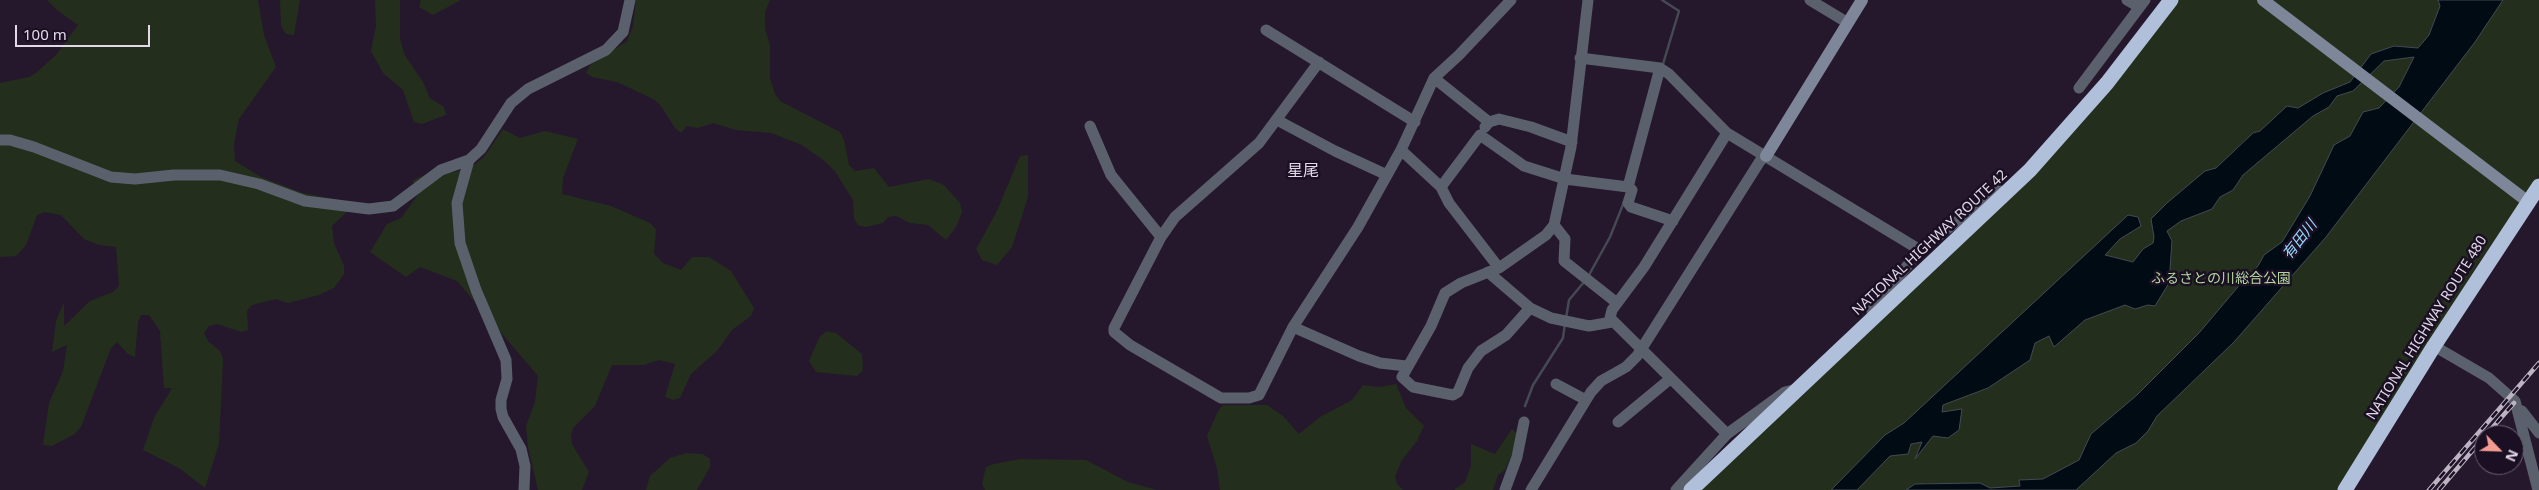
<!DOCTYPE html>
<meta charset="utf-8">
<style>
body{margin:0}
#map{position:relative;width:2539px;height:490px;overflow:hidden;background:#25182c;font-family:"Noto Sans",sans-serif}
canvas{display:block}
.north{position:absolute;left:2474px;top:425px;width:50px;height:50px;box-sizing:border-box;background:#1b0f23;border:1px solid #6a6071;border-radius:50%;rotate:114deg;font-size:14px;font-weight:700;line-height:20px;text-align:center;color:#e1d9e7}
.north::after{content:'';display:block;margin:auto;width:18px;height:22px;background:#f59c92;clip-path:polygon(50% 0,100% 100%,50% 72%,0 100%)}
.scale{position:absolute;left:15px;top:25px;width:135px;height:22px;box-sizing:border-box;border:2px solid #e1d9e7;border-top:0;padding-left:6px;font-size:15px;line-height:18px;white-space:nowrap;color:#e1d9e7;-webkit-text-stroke:4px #1b0f23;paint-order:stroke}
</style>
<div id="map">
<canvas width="2539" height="490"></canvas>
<div class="north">N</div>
<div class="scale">100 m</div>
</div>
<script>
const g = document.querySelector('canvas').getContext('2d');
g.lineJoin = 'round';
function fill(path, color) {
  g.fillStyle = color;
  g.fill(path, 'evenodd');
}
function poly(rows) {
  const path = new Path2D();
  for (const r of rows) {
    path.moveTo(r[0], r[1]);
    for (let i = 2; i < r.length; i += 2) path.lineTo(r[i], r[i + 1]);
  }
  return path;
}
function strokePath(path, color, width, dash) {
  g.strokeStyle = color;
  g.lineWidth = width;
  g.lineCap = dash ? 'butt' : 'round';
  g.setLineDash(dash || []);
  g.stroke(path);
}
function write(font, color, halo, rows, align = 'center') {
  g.font = font + ' "Noto Sans","Noto Sans JP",sans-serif';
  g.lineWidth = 5;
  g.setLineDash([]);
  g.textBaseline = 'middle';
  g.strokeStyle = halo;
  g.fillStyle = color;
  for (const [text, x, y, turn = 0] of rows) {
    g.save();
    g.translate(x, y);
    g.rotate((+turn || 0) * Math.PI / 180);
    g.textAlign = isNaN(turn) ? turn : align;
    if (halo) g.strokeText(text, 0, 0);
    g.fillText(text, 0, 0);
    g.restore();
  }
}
fill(poly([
 [47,0,258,0,264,35,276,67,239,119,234,144,235,161,261,177,303,193,356,203,332,226,334,243,344,266,344,274,334,288,319,295,288,303,276,299,252,305,247,311,248,330,241,332,217,324,209,326,204,333,208,341,220,351,223,359,219,444,205,488,179,468,143,450,154,418,172,388,164,388,160,331,149,315,141,315,138,322,135,357,128,354,117,342,111,348,81,427,75,434,52,446,43,445,49,403,63,371,67,345,52,352,56,321,64,302,64,326,90,301,113,292,119,286,116,247,99,245,84,239,61,215,45,212,37,215,26,245,16,256,0,257,0,83,29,77,36,73,56,55,78,25,58,11],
 [280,0,300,0,294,35,286,34,281,26],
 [375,0,400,0,400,38,404,54,423,82,430,98,444,107,446,115,422,124,414,122,403,90,383,73,371,51,376,26],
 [421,0,461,0,433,15,419,7],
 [636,0,770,0,765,12,765,29,770,45,770,78,775,94,780,101,840,132,844,140,849,165,855,171,874,168,889,187,929,179,944,185,960,203,962,212,956,227,946,240,928,225,910,223,896,216,888,217,883,223,866,227,858,225,854,219,853,200,835,171,823,160,802,145,771,133,736,130,713,123,698,128,687,126,681,133,675,128,661,106,655,100,617,82,592,77,586,73,590,65,627,41,633,26],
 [2176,0,2539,0,2539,175,2477,266,2340,490,1697,490,2030,174],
 [503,129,520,138,545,131,578,139,563,178,562,194,611,206,650,223,656,229,654,254,663,263,681,270,692,257,709,257,731,271,754,308,751,316,732,330,717,351,691,374,680,398,673,400,665,397,675,364,659,360,644,365,612,365,595,406,573,428,571,436,572,444,589,472,582,490,538,490,528,447,526,426,535,402,538,376,457,281,420,267,406,277,370,252,387,224,401,218,420,192,412,181,436,169,453,172,470,168,484,157],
 [1028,155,1028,197,1012,247,997,265,982,260,976,249,997,211,1020,156],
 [827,331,836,333,862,354,863,370,857,376,816,372,809,361,820,336],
 [1396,384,1406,408,1424,426,1417,441,1402,460,1395,476,1397,484,1403,490,1220,490,1217,468,1207,436,1218,411,1223,405,1267,405,1283,416,1299,434,1320,417,1352,400,1363,385,1380,387],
 [1512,429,1520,436,1505,470,1498,475,1493,490,1454,490,1465,482,1471,466,1471,444,1495,454],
 [686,453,703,454,710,459,710,467,697,490,646,490,650,476,670,458],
 [1020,459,1086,460,1128,482,1157,490,985,490,982,484,986,467,994,464]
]), '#232f1c');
const water = poly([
 [2438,0,2503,0,2475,42,2326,237,2234,342,2157,416,2148,431,2136,443,2116,453,2076,490,1906,490,1915,484,1980,483,1990,488,2020,486,2019,480,2043,479,2079,460,2091,434,2137,395,2199,333,2237,288,2258,266,2264,255,2282,242,2310,196,2334,145,2350,136,2363,112,2379,108,2399,87,2414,57,2384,61,2353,91,2337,96,2329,107,2313,116,2243,175,2233,190,2220,197,2212,209,2181,221,2167,231,2172,241,2169,283,2155,306,2148,305,2135,309,2125,305,2085,320,2054,347,2049,336,2035,343,2030,360,1988,388,1943,405,1942,412,1962,409,1959,430,1948,438,1933,436,1915,459,1922,442,1911,444,1908,454,1890,456,1857,490,1831,490,1885,435,1904,423,2128,215,2138,217,2141,226,2120,239,2105,255,2133,262,2143,249,2153,243,2154,237,2151,219,2167,203,2205,171,2216,168,2253,133,2260,131,2287,106,2298,108,2323,93,2350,82,2371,54,2394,46,2418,48,2429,35,2440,6,2438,0]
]);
fill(water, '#000b14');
strokePath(water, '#444953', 1);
strokePath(poly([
 [1662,0,1679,11,1663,64],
 [1589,275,1610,237,1624,202],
 [1566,318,1569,300,1584,282],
 [1525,406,1533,385,1563,338,1565,323]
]), '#444953', 2.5);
strokePath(poly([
 [1588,0,1571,147,1554,225,1565,239,1564,261,1617,303],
 [1810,0,1848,23],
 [2127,0,2139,7],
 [1266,30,1415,122],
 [1580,58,1660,68,1669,74,1727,133,1920,250],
 [1319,62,1259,143,1175,217,1161,237,1114,328,1114,332,1130,345,1221,398,1249,398,1259,395,1293,327,1358,227,1401,150,1434,78,1459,55,1511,0],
 [1660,68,1628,187,1632,190,1628,203,1631,207,1673,221],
 [1434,78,1489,122,1485,127],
 [2079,88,2145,0],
 [1277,120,1335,151,1387,175],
 [1489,122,1499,119,1531,127,1572,142],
 [1090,126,1111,175,1161,237],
 [0,140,10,140,34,147,111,177,135,179,174,175,220,175,259,184,305,201,369,209,393,206,441,170,469,160,481,149,511,103,528,89,606,50,623,32,630,0],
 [1401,150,1441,187,1480,135,1524,166,1565,179,1628,187],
 [469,160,457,203,460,243,476,290,506,360,507,379,501,400,501,409,503,417,521,449,525,466,524,490],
 [1441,187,1449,203,1499,268],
 [1488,272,1530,308,1551,318,1589,326,1612,322],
 [1530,308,1506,335,1481,351,1468,368,1458,392,1453,395,1413,387,1402,377,1431,326,1445,293,1461,283,1499,268,1546,235,1554,225],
 [1873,319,1872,310,1877,303,1920,250,1998,190,2006,194],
 [1293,327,1359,356,1380,363,1406,366],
 [2434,346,2489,378,2515,401,2538,490],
 [1556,384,1586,400],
 [2522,411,2539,433],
 [1618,422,1670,379],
 [1727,434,1610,318,1612,310,1644,267,1727,133],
 [1505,490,1517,457,1524,422],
 [1531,490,1591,392,1601,381,1626,367,1637,356,1760,161,1766,156],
 [1676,490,1727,434,1785,392,1793,390]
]), '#5b616c', 11);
strokePath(poly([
 [2263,0,2527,201],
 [1766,156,1862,0]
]), '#7d8799', 12);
strokePath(poly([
 [1691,490,2030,170,2107,83,2171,0],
 [2345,490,2434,346,2539,186]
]), '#b0c0db', 15);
const rail = poly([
 [2486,435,2514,403],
 [2429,490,2539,363],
 [2439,490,2484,437]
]);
strokePath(rail, '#bcb4c3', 4.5);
strokePath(rail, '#1b0f23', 2.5, [8]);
write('14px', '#e1d9e7', '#1b0f23', [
 ["NATIONAL HIGHWAY ROUTE 42",1930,243,-43],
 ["NATIONAL HIGHWAY ROUTE 480",2427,328,-58]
]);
write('14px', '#b3d89f', '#1b0f23', [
 ["ふるさとの川総合公園",2221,279]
]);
write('italic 15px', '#93d8fd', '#1b0f23', [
 ["有田川",2300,240,-52]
]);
write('16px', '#e1d9e7', '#1b0f23', [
 ["星尾",1303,171]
]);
</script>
